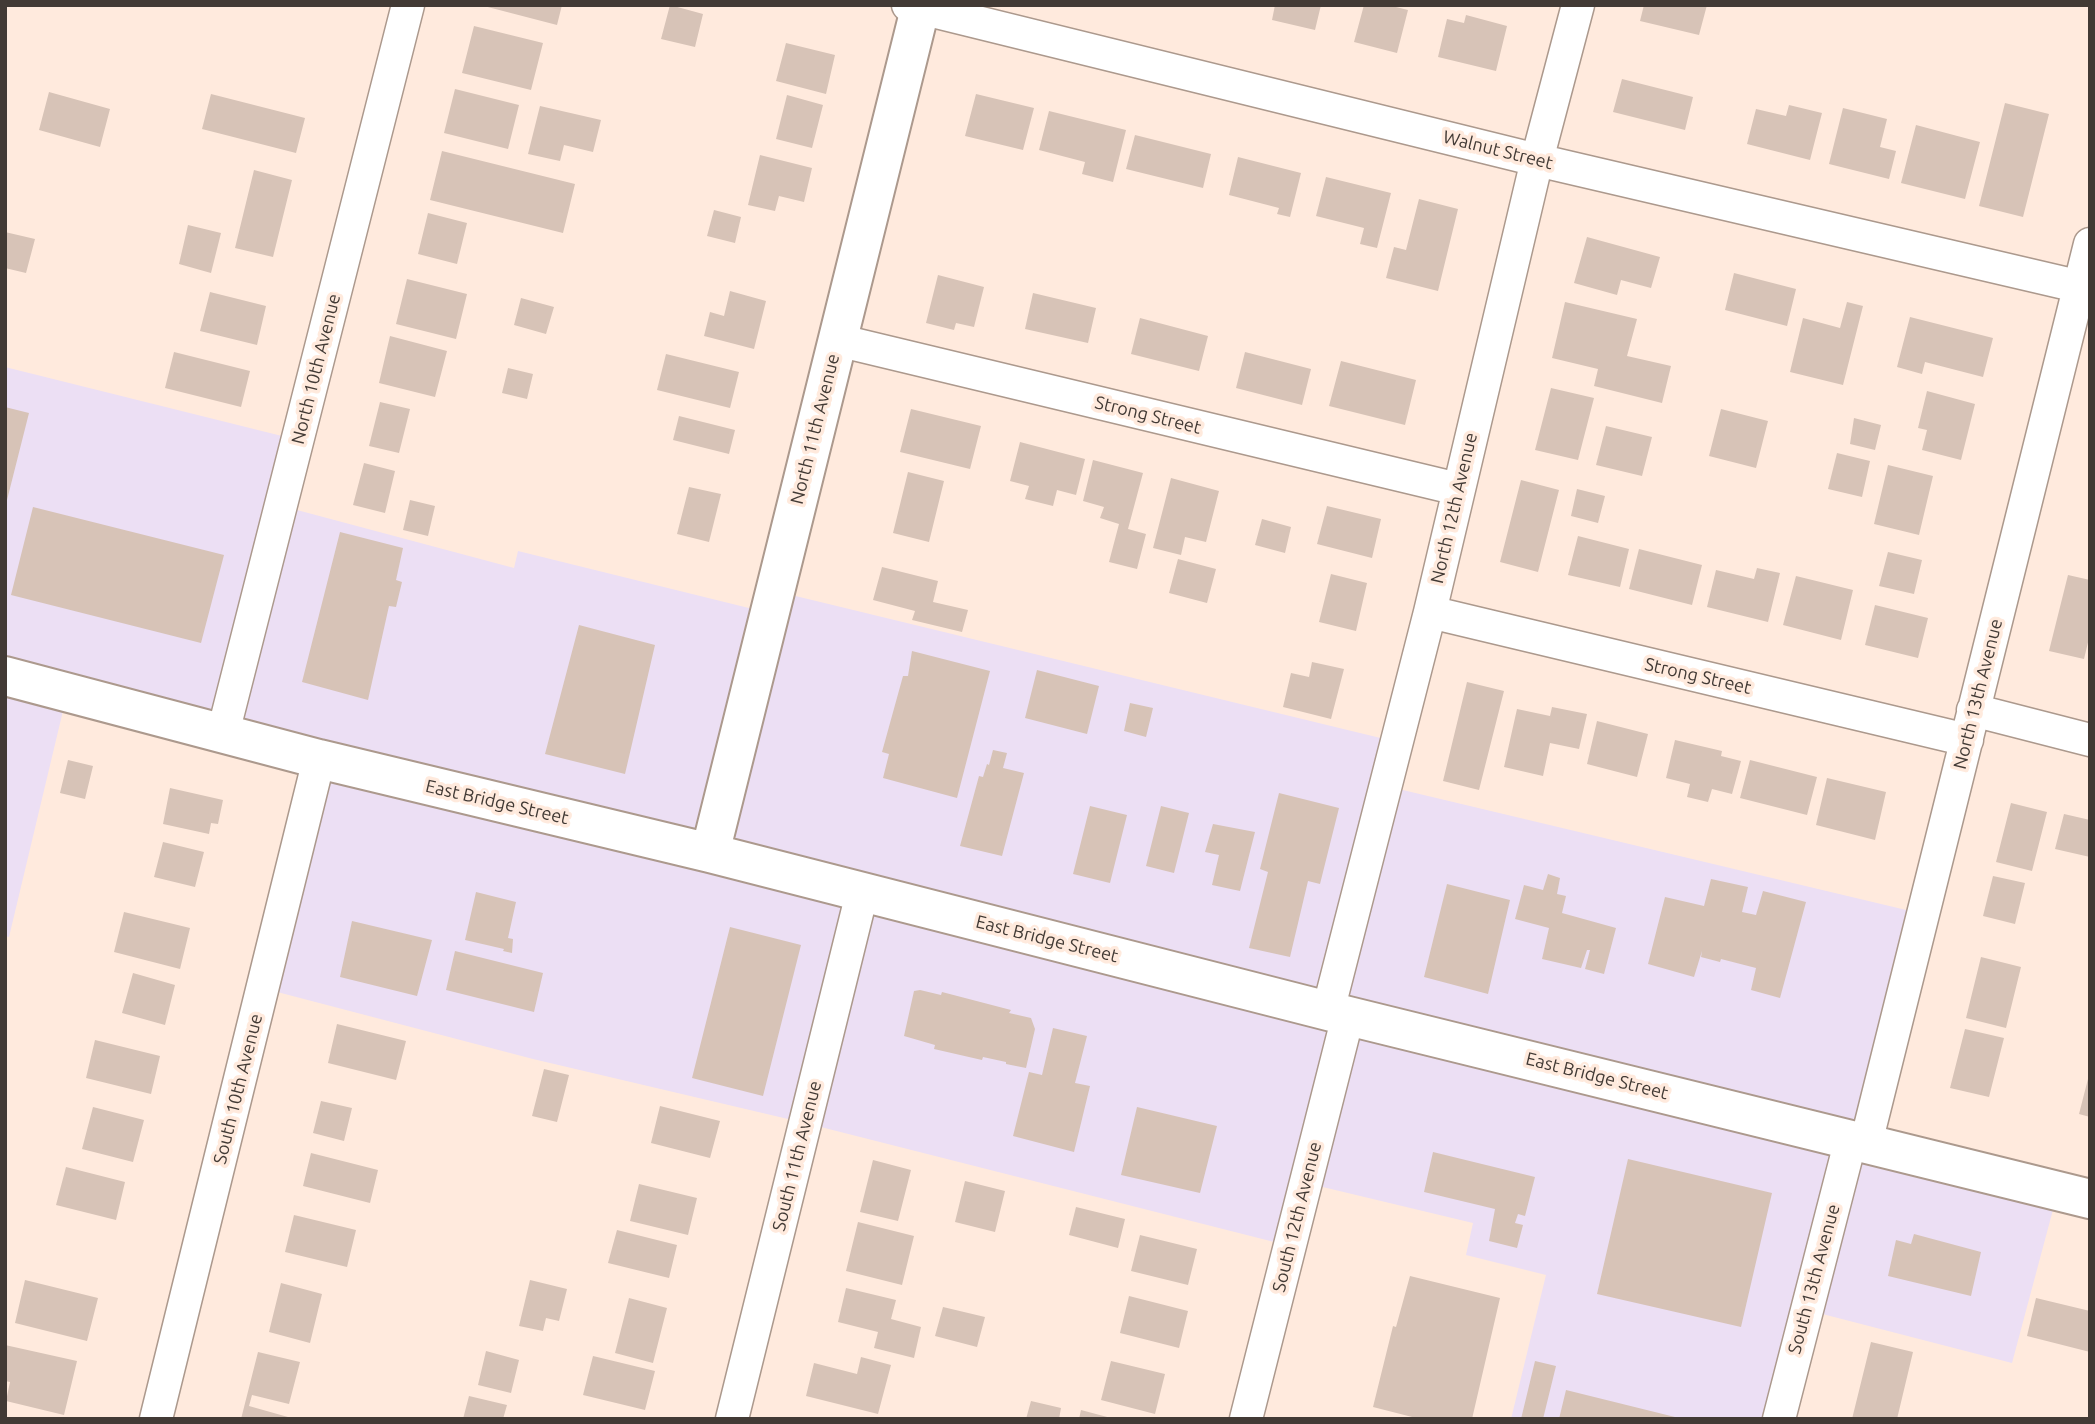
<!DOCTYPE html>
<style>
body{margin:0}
#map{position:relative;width:2095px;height:1424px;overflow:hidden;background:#ffeadd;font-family:Ubuntu,sans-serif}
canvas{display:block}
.frame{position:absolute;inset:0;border:7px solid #423a35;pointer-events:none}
</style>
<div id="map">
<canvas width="2095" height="1424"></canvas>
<div class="frame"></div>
</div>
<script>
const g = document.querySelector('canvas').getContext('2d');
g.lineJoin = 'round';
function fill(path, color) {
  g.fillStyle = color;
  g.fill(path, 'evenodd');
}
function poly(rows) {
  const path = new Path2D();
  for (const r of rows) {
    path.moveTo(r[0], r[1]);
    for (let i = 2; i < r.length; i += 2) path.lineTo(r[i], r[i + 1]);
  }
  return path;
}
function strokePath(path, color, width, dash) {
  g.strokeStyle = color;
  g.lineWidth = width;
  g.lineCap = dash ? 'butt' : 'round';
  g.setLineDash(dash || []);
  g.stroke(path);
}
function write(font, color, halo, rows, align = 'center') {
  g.font = font + ' Ubuntu,sans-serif';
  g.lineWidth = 7;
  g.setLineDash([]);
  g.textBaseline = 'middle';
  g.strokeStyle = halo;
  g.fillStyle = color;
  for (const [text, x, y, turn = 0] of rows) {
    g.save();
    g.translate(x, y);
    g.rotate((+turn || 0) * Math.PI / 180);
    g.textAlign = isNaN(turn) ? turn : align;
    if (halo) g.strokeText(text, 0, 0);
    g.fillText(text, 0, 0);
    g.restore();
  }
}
fill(poly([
 [5,367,298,440,282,506,514,568,518,551,769,613,775,591,1397,742,1386,786,1923,914,1866,1143,2058,1191,2012,1363,1807,1310,1779,1419,1511,1419,1546,1275,1466,1255,1473,1223,1306,1183,1290,1246,805,1123,533,1059,262,988,319,759,67,694,9,937,5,936]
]), '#ecdff4');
fill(poly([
 [480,5,562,5,557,25],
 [670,5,703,14,695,47,661,39],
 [1275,5,1321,5,1315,30,1272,20],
 [1364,5,1388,5,1408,10,1397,53,1354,42],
 [1644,5,1707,5,1699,35,1640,21],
 [1466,15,1507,26,1496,71,1438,57,1447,19,1464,23],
 [474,26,543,43,531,90,462,73],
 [786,43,835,55,826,94,776,81],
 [1622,79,1693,97,1685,130,1613,112],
 [455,89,519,105,508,149,444,133],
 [49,92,110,109,100,147,39,130],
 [211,94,305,118,296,153,202,129],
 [976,94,1034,108,1023,150,965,136],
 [787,95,823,105,812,148,776,139],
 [2005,103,2049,114,2023,217,1979,206],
 [1789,105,1822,113,1810,160,1747,144,1756,109,1786,116],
 [540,106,601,120,593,152,564,145,560,161,528,154],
 [1843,108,1887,119,1880,147,1896,151,1889,179,1829,164],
 [1049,111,1126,130,1113,182,1082,174,1085,162,1039,150],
 [1916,125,1980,142,1965,199,1901,183],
 [1135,135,1211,154,1203,188,1126,169],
 [442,151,575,184,563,233,430,200],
 [760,155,812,168,804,202,779,196,775,211,748,205],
 [1238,157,1301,173,1290,217,1277,214,1279,208,1229,195],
 [254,170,292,180,273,257,235,248],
 [1326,177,1391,193,1377,248,1360,244,1364,228,1316,216],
 [1419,199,1458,209,1438,291,1386,278,1394,247,1406,250],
 [714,210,741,217,735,243,707,236],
 [428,213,467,223,457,264,418,254],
 [188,225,221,233,211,273,179,264],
 [5,232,35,239,26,273,5,268],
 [1587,237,1660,257,1651,288,1621,280,1617,295,1574,283],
 [1734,273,1796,289,1787,326,1725,310],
 [938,275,984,287,974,327,956,323,954,330,926,323],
 [407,279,467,294,456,339,396,324],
 [730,291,766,301,754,349,704,336,710,312,724,316],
 [210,292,266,306,257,345,200,331],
 [1033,293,1096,308,1088,343,1025,329],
 [521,298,554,307,546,334,514,325],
 [1565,302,1637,319,1627,356,1671,366,1662,403,1594,386,1598,369,1552,358],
 [1847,302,1863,306,1843,385,1790,372,1803,318,1840,328],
 [1910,317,1993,338,1983,377,1925,362,1922,374,1897,367],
 [1140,318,1208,336,1199,371,1131,354],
 [390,336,447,351,435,397,379,383],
 [174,352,250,371,241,407,165,388],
 [1245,352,1311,369,1302,405,1236,388],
 [666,354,739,372,730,408,657,390],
 [1341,361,1416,380,1405,425,1329,406],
 [508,368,533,374,527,399,502,393],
 [1551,388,1594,398,1578,460,1535,450],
 [1927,391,1975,404,1961,460,1922,450,1927,430,1918,428],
 [380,402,410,409,399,453,369,446],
 [5,407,29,413,6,504,5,504],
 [911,409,981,426,970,469,900,452],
 [1721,409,1768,421,1756,468,1709,456],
 [679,416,735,430,729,454,673,440],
 [1854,418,1881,425,1875,450,1850,444],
 [1606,426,1652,437,1642,476,1596,465],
 [1020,442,1085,459,1076,495,1057,490,1053,506,1025,499,1029,486,1010,481],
 [1837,453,1870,461,1862,497,1828,489],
 [1093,460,1143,473,1128,529,1146,534,1137,569,1109,562,1119,524,1100,518,1104,507,1083,501],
 [364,463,395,471,385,513,353,505],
 [1888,465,1933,476,1919,535,1874,524],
 [908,472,944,481,929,542,893,533],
 [1171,478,1219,491,1206,542,1185,537,1181,555,1153,548],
 [1521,480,1559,490,1538,572,1500,562],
 [689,487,721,494,709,542,677,534],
 [1577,489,1605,496,1598,523,1571,516],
 [410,500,435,506,428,536,403,530],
 [1327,506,1381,519,1372,558,1317,544],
 [33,507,224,555,201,643,11,595],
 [1262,519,1291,527,1285,553,1255,545],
 [340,532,403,548,396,580,402,582,396,607,389,606,368,700,302,682],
 [1578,536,1629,549,1620,587,1568,575],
 [1639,549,1702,565,1692,605,1629,589],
 [1888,552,1922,560,1914,594,1879,586],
 [1178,559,1216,569,1207,603,1169,593],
 [882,567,938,581,933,602,968,610,962,632,912,620,915,611,873,600],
 [1757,568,1780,573,1768,622,1707,607,1716,570,1754,579],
 [1331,574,1367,583,1356,631,1319,622],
 [2068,575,2090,580,2090,634,2084,659,2049,651],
 [1796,576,1853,590,1841,640,1783,625],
 [1875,605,1928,618,1918,658,1865,645],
 [579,625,655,645,625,774,545,754],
 [912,651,990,671,957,798,883,778,889,754,882,752,903,676,908,676],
 [1312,662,1344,669,1331,719,1283,707,1291,673,1309,677],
 [1037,670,1099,686,1087,734,1025,718],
 [1467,682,1504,691,1479,790,1443,781],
 [1130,703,1153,708,1146,737,1124,731],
 [1552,707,1587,714,1579,749,1550,743,1543,776,1504,767,1517,709,1550,716],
 [1597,721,1648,734,1637,777,1587,764],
 [1675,740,1722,751,1721,756,1741,761,1732,794,1712,789,1708,802,1687,797,1690,784,1666,778],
 [993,750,1007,753,1003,768,1024,773,1002,856,960,846,979,776,983,777,987,764,989,765],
 [68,760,93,766,85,799,60,793],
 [1750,760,1817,777,1807,815,1740,798],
 [1827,778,1886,792,1875,840,1816,825],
 [170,788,223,800,218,824,211,823,209,834,163,824],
 [1279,793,1339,808,1320,884,1308,881,1290,957,1249,948,1268,872,1260,869],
 [2011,803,2047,812,2032,871,1996,862],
 [1090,806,1127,815,1110,883,1073,874],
 [1161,806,1189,813,1174,873,1146,866],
 [2064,814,2090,820,2090,857,2055,849],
 [1213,824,1255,832,1240,891,1212,885,1219,855,1205,852],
 [163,842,204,852,195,887,154,877],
 [1548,874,1560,878,1557,894,1566,896,1562,913,1616,928,1604,974,1585,969,1590,950,1587,950,1581,968,1542,959,1549,928,1515,919,1524,885,1543,890],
 [1993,876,2025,883,2015,924,1983,916],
 [1711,879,1748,887,1742,912,1756,915,1763,891,1806,902,1780,998,1751,990,1756,968,1721,959,1720,962,1701,957,1702,951,1694,977,1648,964,1665,897,1704,906],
 [1447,884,1510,900,1488,994,1424,977],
 [476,892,516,902,508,938,513,939,512,953,503,951,504,949,465,940],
 [124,912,190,928,180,969,114,952],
 [352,921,432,940,417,996,340,977],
 [730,927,801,945,763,1096,692,1078],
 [455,951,543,973,534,1012,446,990],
 [1981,957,2021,967,2006,1028,1966,1018],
 [133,973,175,985,165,1025,122,1013],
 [920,990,941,995,942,992,1011,1010,1009,1013,1031,1018,1035,1029,1026,1068,1006,1064,1006,1062,983,1057,982,1060,934,1049,935,1045,904,1036,914,991],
 [337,1024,406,1041,396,1080,328,1063],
 [1053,1028,1087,1036,1075,1083,1090,1086,1074,1152,1013,1136,1029,1072,1042,1075],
 [1965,1029,2004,1038,1989,1097,1950,1088],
 [95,1040,160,1056,151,1094,86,1078],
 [544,1069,569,1075,557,1122,532,1116],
 [2089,1075,2090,1075,2090,1117,2079,1114],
 [321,1101,352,1108,344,1141,313,1133],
 [660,1106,720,1121,710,1158,651,1143],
 [93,1107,144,1120,133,1162,82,1149],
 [1137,1107,1217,1126,1200,1193,1121,1175],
 [1433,1152,1535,1177,1525,1216,1518,1214,1515,1223,1523,1225,1517,1248,1489,1241,1495,1209,1424,1192],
 [311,1153,378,1170,370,1203,303,1186],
 [1628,1159,1772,1193,1741,1327,1597,1294],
 [873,1160,911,1170,898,1221,860,1212],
 [66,1167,125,1182,116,1220,56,1205],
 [965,1181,1005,1191,995,1232,955,1222],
 [639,1184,697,1198,688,1235,630,1221],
 [1076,1207,1125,1219,1118,1248,1069,1235],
 [294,1215,356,1230,347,1267,285,1252],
 [858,1222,914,1236,902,1285,846,1271],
 [617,1230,677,1245,669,1278,608,1263],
 [1914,1234,1981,1252,1971,1296,1888,1276,1896,1240,1911,1244],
 [1140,1235,1197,1249,1188,1285,1131,1271],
 [1410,1276,1500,1298,1472,1419,1420,1419,1373,1407,1393,1326,1396,1327],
 [25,1280,98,1298,87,1341,15,1323],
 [530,1280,567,1289,559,1321,546,1318,543,1331,519,1326],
 [281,1283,322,1294,310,1343,269,1332],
 [846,1288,896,1300,891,1319,921,1327,914,1358,874,1348,878,1332,838,1322],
 [1129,1296,1188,1311,1179,1348,1120,1333],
 [629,1298,667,1308,653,1363,615,1353],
 [2036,1298,2090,1311,2090,1352,2027,1336],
 [943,1307,985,1317,977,1347,935,1336],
 [1871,1342,1913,1352,1897,1419,1852,1419],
 [5,1345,77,1361,64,1415,6,1401,10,1382,5,1381],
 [486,1351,519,1360,511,1393,478,1385],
 [258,1352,300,1362,289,1404,252,1395,249,1406,295,1419,241,1419],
 [593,1356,655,1371,645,1410,583,1395],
 [861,1357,891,1365,878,1414,806,1396,814,1363,857,1374],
 [1111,1361,1165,1374,1155,1414,1101,1400],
 [1535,1361,1556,1366,1543,1419,1521,1419],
 [1566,1390,1679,1418,1678,1419,1559,1419],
 [469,1396,507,1405,503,1419,463,1419],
 [1031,1401,1061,1408,1059,1419,1026,1419],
 [1081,1410,1111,1418,1111,1419,1079,1419]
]), '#d7c3b7');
const street = poly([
 [908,5,1537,160,2090,289],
 [837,340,1458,489],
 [1430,612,1967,740],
 [1973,710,2090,740],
 [223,733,408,5],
 [1328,1011,1430,612,1537,160,1578,5],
 [1866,1143,2090,244],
 [156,1419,319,759],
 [732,1419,862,893],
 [1246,1419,1348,1016],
 [1779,1419,1851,1139]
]);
const secondary = poly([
 [5,676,319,759,710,853,1328,1011,2090,1199],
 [710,853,921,5]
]);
strokePath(street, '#ac998d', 35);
strokePath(secondary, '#ac998d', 42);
strokePath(street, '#fff', 32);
strokePath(secondary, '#fff', 38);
write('18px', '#423a35', '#ffeadd', [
 ["Walnut Street",1498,150,14],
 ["North 10th Avenue",316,369,-76],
 ["Strong Street",1148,415,14],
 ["North 11th Avenue",815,429,-76],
 ["North 12th Avenue",1454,508,-77],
 ["Strong Street",1698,676,13],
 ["North 13th Avenue",1978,694,-76],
 ["East Bridge Street",497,802,13],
 ["East Bridge Street",1047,939,14],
 ["East Bridge Street",1597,1076,14],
 ["South 10th Avenue",238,1089,-76],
 ["South 11th Avenue",797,1156,-76],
 ["South 12th Avenue",1297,1217,-76],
 ["South 13th Avenue",1814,1279,-75]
]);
</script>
